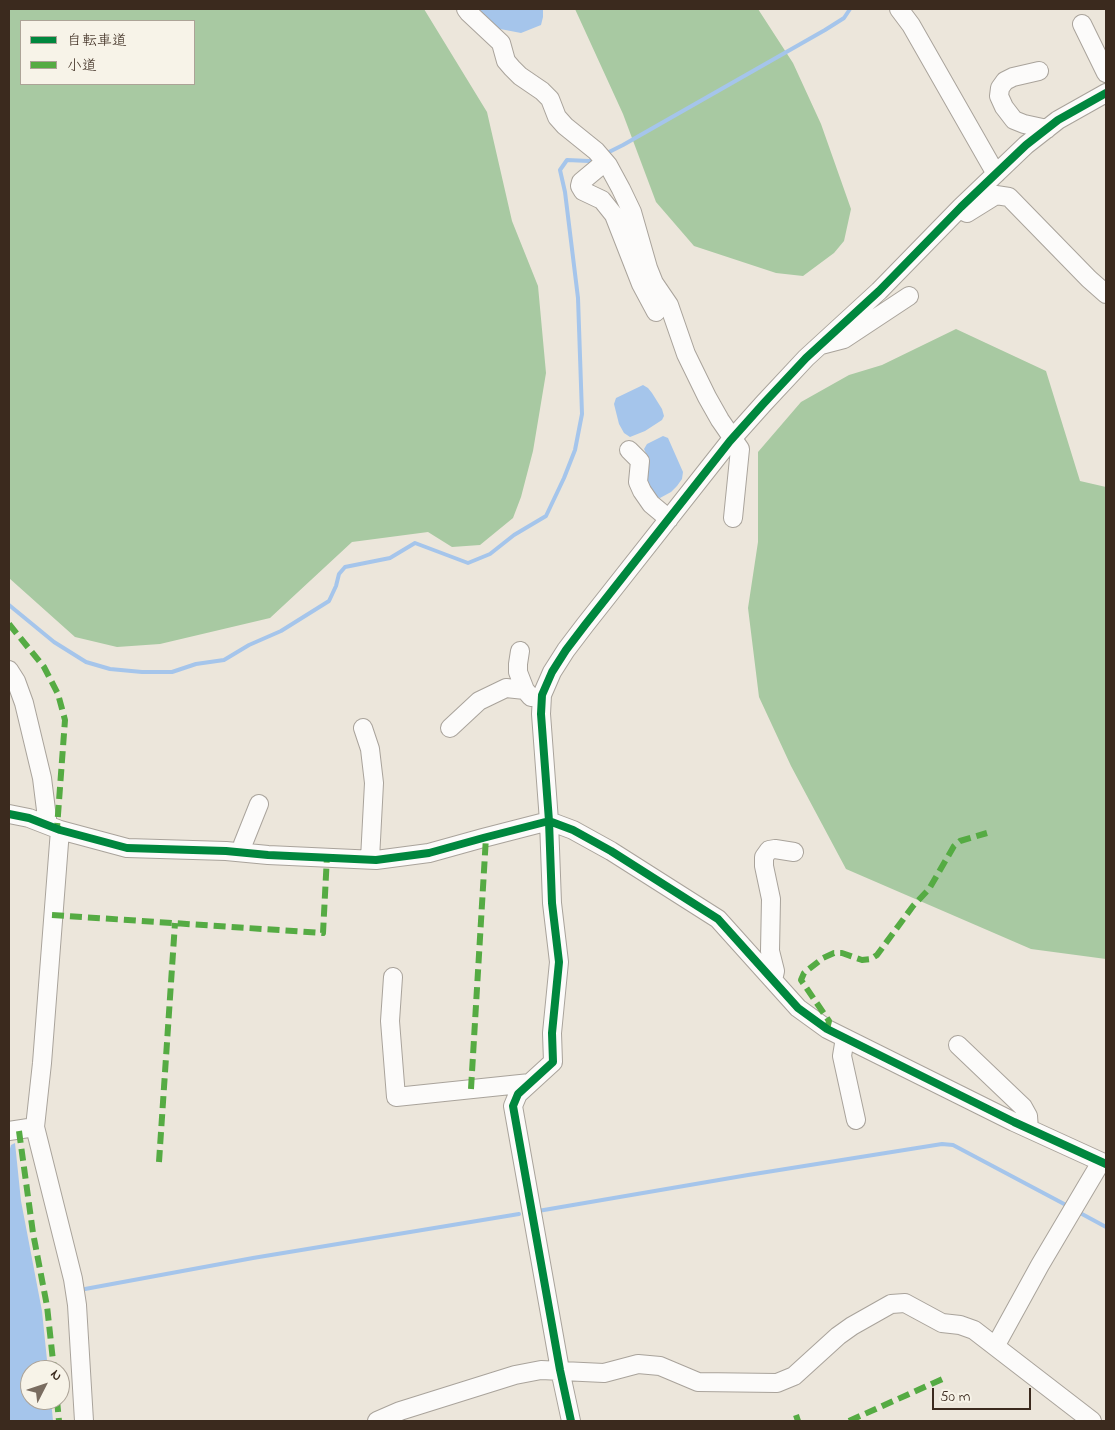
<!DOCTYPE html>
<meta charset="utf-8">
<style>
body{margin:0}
#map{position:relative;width:1115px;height:1430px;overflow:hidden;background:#ece6db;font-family:"Indie Flower","Klee One",sans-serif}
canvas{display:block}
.frame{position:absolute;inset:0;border:10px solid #3b2a1e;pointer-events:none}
.legend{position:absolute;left:20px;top:20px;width:175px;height:65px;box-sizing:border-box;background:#f7f3e8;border:1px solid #aca397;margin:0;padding:6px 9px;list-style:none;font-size:15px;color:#3b2a1e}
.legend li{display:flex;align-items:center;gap:10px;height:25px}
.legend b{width:25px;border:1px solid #aca397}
.north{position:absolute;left:20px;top:1360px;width:50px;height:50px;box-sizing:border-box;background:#f7f3e8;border:1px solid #aca397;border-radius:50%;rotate:49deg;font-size:14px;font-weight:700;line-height:20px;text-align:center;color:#3b2a1e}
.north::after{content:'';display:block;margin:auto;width:18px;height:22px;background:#796c60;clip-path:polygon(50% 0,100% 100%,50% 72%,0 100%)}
.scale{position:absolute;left:932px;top:1388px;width:99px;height:22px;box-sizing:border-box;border:2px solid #3b2a1e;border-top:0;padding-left:6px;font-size:15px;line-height:18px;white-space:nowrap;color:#3b2a1e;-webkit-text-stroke:4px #f7f3e8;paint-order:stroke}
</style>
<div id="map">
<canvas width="1115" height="1430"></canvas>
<div class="frame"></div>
<ul class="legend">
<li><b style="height:6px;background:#00873e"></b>自転車道</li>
<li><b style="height:6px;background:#55ab43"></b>小道</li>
</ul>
<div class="north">N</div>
<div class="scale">50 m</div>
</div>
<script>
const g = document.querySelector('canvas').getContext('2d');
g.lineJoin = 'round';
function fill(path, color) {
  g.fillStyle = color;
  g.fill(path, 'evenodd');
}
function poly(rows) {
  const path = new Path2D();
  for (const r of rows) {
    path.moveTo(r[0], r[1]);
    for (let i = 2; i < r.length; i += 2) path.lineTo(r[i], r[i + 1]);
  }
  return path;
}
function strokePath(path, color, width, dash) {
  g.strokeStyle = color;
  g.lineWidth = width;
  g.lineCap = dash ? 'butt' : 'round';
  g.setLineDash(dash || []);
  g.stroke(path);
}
fill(poly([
 [9,9,424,9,487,112,512,221,538,286,546,373,533,451,521,497,513,518,480,545,452,547,428,532,352,542,270,618,160,644,117,647,75,637,9,578],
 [21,21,194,21,194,84,21,84],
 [575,9,758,9,793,63,821,124,851,209,844,241,834,253,803,276,776,273,694,246,656,202,623,114],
 [956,329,1046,371,1080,481,1106,487,1106,959,1031,949,846,869,791,766,759,697,748,608,758,542,758,452,801,402,849,375,882,365]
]), '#a8c9a2');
fill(poly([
 [480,9,543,9,543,17,541,25,521,33,495,28,485,21],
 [643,385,648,388,652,393,662,409,664,416,662,420,645,431,630,437,624,433,619,424,614,404,616,398],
 [663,436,668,438,683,472,682,479,677,486,671,492,660,498,656,497,649,487,646,478,649,460,644,449,647,444],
 [15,1143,21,1201,42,1311,48,1370,30,1370,30,1400,51,1400,53,1421,9,1421,9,1152,11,1145]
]), '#a5c5eb');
strokePath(poly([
 [605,154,623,145,825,30,844,18,850,9],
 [9,605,54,642,86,662,110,669,142,672,172,672,196,664,224,660,249,645,281,631,329,601,336,586,339,574,345,567,390,558,415,543,468,563,490,554,514,535,546,516,564,478,575,450,582,414,578,298,565,192,560,170,567,160,589,161,596,158],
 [538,1211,748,1175,942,1144,953,1145,1066,1205],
 [1082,1214,1106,1227],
 [85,1289,253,1258,519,1214]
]), '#a5c5eb', 4);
const minor = poly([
 [466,9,469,13,501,43,506,61,512,68,520,76,542,91,550,99,557,117,565,126,596,151,608,165,621,189,632,212,648,268,654,283,669,305,686,354,707,397,720,420,740,449,733,518],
 [899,9,911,25,996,174],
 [1082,24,1106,73],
 [1039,71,1013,77,1005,81,1000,88,999,96,1004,107,1014,120,1024,124,1047,129],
 [605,162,581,182,580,186,583,191,602,200,614,215,641,284,656,312],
 [965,212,967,213,996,195,1009,197,1089,279,1106,294],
 [821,345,844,339,909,296],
 [629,450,640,461,638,482,642,491,651,504,669,519],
 [520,651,518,664,518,672,525,690,531,697],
 [9,670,16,681,24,703,42,778,47,818,46,824],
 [363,728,370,749,374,783,370,859],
 [450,728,479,701,506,688,525,690],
 [9,814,29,818,60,830,127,848,226,851,268,855,376,860,429,853,483,838,549,821,573,830,611,851,718,919,798,1008,827,1029,1014,1122,1106,1164],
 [60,830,42,1063,35,1127,73,1279,77,1305,84,1421],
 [242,852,243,844,259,804],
 [393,977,390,1021,396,1097,530,1083],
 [773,980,775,971,770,951,771,899,764,866,764,857,769,850,775,849,794,852],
 [845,1038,842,1056,856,1120],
 [958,1045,1023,1107,1028,1116,1029,1129],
 [9,1131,35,1127],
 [996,1345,1040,1265,1101,1162],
 [377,1421,400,1411,515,1375,541,1370,604,1373,638,1364,660,1366,698,1382,777,1383,794,1376,838,1336,852,1326,891,1304,905,1303,942,1323,960,1325,974,1330,1092,1421],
 [571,1421,560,1370,513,1106,518,1094,553,1062,552,1033,559,962,552,903,549,821,541,714,542,695,552,672,566,650,585,625,730,441,764,403,806,358,879,291,961,207,1026,145,1058,120,1106,93]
]);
strokePath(minor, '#a9a39b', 20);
strokePath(minor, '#fcfbfa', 18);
strokePath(poly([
 [9,624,44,667,58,694,65,720,57,828],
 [52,915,323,933,327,856],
 [827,1029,829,1021,801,980,804,973,823,958,834,953,842,953,862,960,871,959,877,955,913,906,929,889,954,846,960,841,987,833],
 [471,1089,486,837],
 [19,1131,33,1233,47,1306,54,1370],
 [159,1162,175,923],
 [57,1400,59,1421],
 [796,1415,798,1421],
 [849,1421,947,1377]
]), '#55ab43', 6, [12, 6]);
strokePath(poly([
 [9,814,29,818,60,830,127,848,226,851,268,855,376,860,429,853,483,838,549,821,573,830,611,851,718,919,798,1008,827,1029,1014,1122,1106,1164],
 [571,1421,560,1370,513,1106,518,1094,553,1062,552,1033,559,962,552,903,549,821,541,714,542,695,552,672,566,650,585,625,730,441,764,403,806,358,879,291,961,207,1026,145,1058,120,1106,93]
]), '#00873e', 8);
</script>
